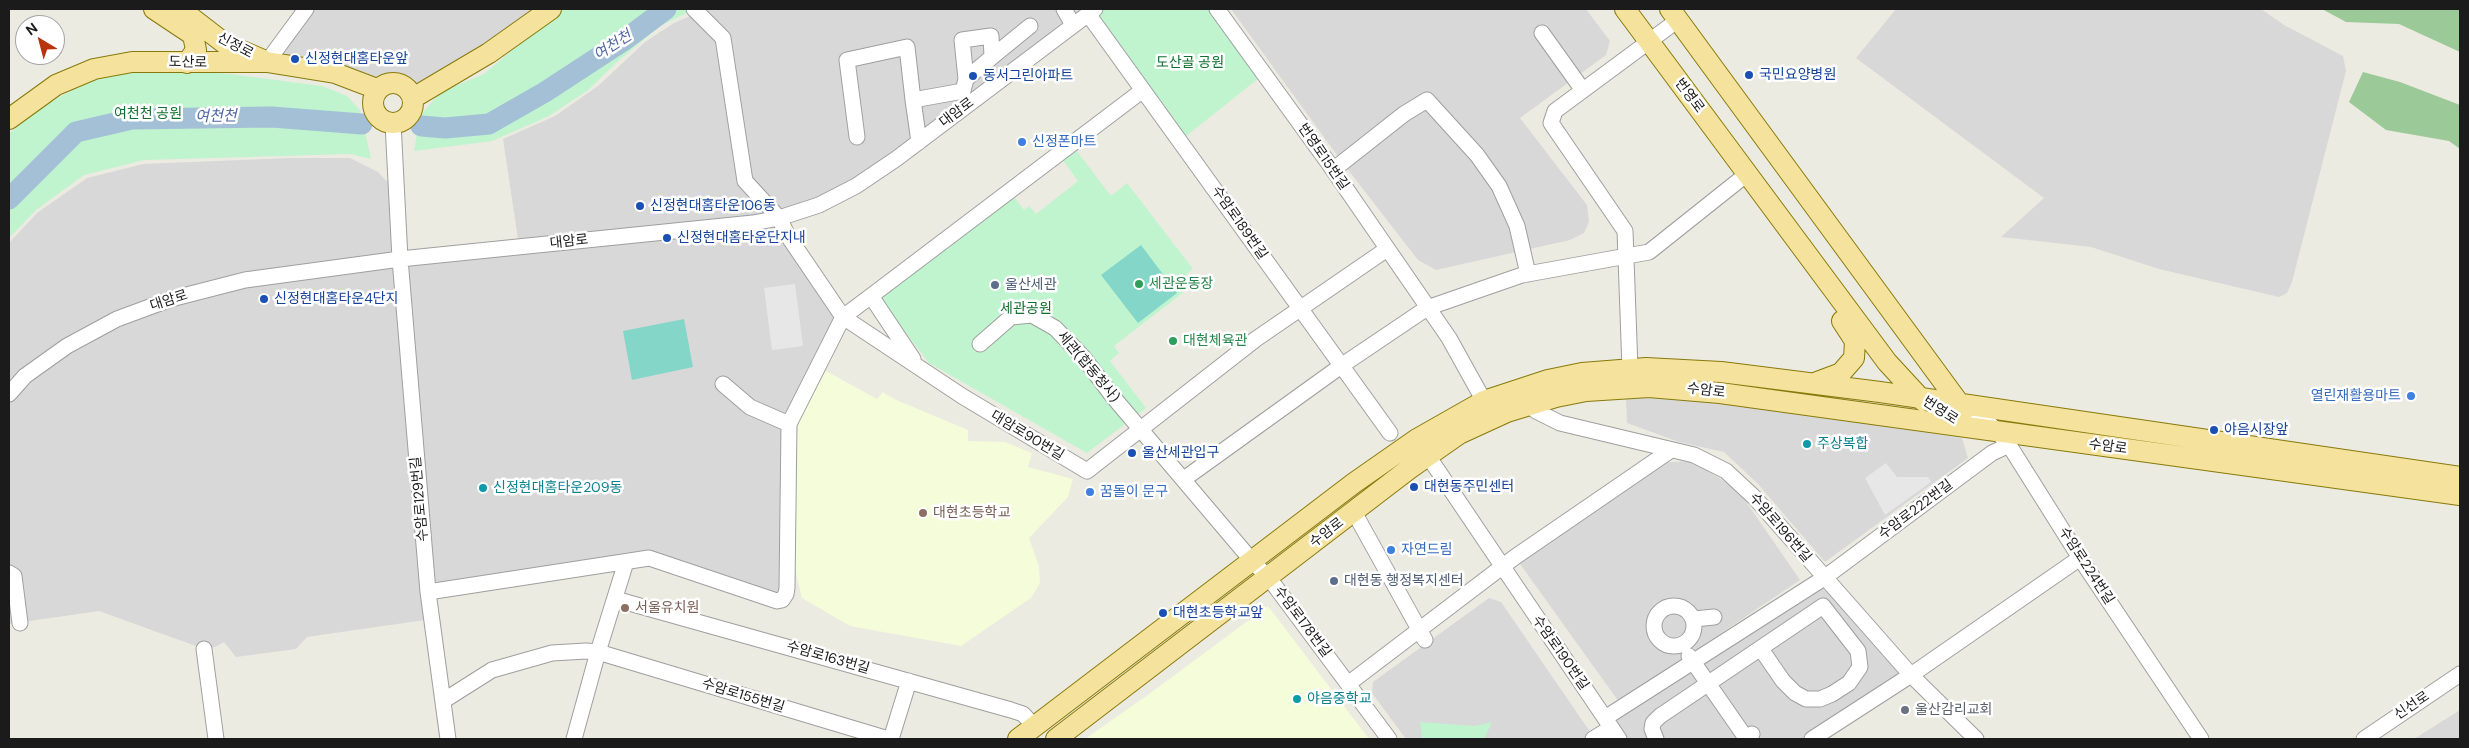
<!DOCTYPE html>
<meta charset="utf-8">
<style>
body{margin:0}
#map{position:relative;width:2469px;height:748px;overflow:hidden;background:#ecebe1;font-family:"DM Sans",sans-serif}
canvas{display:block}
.frame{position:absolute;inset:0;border:10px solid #1b1b1b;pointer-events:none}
.north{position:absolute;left:15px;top:15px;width:50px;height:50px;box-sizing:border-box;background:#fff;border:1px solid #a4a4a4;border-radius:50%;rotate:323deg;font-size:14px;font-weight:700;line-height:20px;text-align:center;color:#1b1b1b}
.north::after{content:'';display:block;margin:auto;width:18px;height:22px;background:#b8340e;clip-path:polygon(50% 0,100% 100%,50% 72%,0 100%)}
</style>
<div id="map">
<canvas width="2469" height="748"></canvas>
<div class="frame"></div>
<div class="north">N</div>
</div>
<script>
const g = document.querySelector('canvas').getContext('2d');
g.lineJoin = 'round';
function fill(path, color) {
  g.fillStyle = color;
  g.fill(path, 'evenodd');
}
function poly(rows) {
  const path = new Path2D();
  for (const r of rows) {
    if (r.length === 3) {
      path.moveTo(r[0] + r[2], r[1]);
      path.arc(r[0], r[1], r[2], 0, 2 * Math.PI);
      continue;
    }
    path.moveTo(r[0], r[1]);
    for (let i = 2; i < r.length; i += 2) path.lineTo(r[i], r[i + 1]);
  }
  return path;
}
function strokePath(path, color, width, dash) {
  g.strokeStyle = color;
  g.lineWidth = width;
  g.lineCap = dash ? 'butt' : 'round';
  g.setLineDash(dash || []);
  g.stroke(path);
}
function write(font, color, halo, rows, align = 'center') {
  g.font = font + ' "DM Sans","Noto Sans KR",sans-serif';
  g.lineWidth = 5;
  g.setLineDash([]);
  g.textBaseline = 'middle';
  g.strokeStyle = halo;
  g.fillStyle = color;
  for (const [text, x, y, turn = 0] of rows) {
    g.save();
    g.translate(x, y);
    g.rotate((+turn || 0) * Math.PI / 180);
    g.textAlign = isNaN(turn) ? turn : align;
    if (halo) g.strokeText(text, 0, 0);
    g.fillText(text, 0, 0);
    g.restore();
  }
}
fill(poly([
 [306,9,551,9,413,98,267,62],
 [707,9,1095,9,896,159,779,217,843,317,789,424,782,600,649,558,429,592,432,619,307,637,296,649,236,657,224,642,215,647,204,649,99,611,9,624,9,243,37,213,87,178,143,164,289,158,350,158,378,172,396,191,400,259,519,246,503,139,555,116,598,86,645,42,674,23],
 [1231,9,1586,9,1610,41,1606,55,1520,118,1587,205,1589,222,1584,233,1570,240,1436,270,1418,260,1342,162],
 [1896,9,2261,9,2284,25,2343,56,2346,71,2292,282,2287,293,2279,297,2159,269,2091,247,2001,237,2044,198,1856,58],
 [1659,393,1962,438,1968,458,1825,562,1758,484,1724,452,1679,442,1627,423,1626,398],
 [1692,461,1738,490,1800,580,1619,702,1515,557,1652,463],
 [1824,578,1911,675,1812,739,1619,739,1605,718],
 [1489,598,1501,602,1595,739,1406,739,1372,693,1373,682],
 [2460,710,2460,739,2414,739]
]), '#d9d8d8');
fill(poly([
 [826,371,877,399,883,392,894,399,968,430,968,441,1005,442,1032,453,1028,467,1073,479,1068,497,1029,538,1039,566,1040,583,1031,598,961,646,850,626,802,598,791,553,798,422],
 [1268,606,1369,739,1085,739,1149,694]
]), '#f5fcda');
fill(poly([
 [2322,9,2460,9,2460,52,2399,24,2346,22],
 [2363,72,2400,82,2460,105,2460,149,2449,141,2386,130,2349,102]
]), '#9cc998');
fill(poly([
 [561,9,695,9,660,26,617,62,588,90,549,116,492,141,414,151,420,116,441,92,484,74],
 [1095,9,1217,9,1264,74,1180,141,1088,14],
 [143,68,230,74,322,86,347,96,360,110,371,159,351,154,144,160,84,175,36,210,9,238,9,134,36,110,87,82],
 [1073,146,1111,196,1127,183,1193,269,1186,274,1194,284,1114,346,1119,353,1110,361,1146,408,1087,453,929,363,877,295,1011,193,1024,210,1029,206,1036,214,1078,181,1060,156],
 [1420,722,1475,726,1492,722,1484,739,1422,739]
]), '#bff4cf');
fill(poly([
 [1141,245,1177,293,1138,323,1101,275],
 [684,319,693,367,632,380,623,331]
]), '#84d6c9');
fill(poly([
 [795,284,803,346,772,350,764,288],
 [1886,463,1897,477,1928,477,1931,482,1885,515,1865,478]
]), '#e7e7e7');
strokePath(poly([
 [421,126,445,128,489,124,545,92,623,41,666,9],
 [9,199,76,132,132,119,272,117,362,124]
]), '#a4c0d7', 21);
const minor = poly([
 [694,9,723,38,745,181,779,218,788,236,843,317,962,396,1087,471,1256,339,1387,249],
 [1064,9,1073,25],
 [1217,9,1327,161,1449,338,1484,401],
 [1088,14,1390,433],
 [1542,33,1582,89],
 [267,62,306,9],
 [966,79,992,57],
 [393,123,400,259,428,592,448,739],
 [857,137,847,60,907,47,913,100],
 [919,142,913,100,963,91,966,79,962,40,991,36,992,57,1030,26],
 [1333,170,1404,114,1427,100,1477,155,1499,186,1517,226,1528,274],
 [871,296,1143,90],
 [980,344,1011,317,1032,315,1055,328,1083,357,1114,398,1253,562,1269,578,1389,739],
 [1630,369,1625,231,1551,123,1555,111,1678,20],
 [723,384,750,407,789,424],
 [9,394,25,376,67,346,117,319,171,299,245,280,400,259,753,223,779,218,819,205,856,186,896,159,1095,9],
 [1530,404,1536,411,1560,423,1694,455,1726,471,1755,498,1911,675,1976,739],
 [1964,406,1990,424,2009,445,2080,558,2201,739],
 [1420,451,1428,456,1619,739],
 [1184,479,1341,366,1427,308,1522,275,1649,252,1747,174],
 [1354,512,1425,640],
 [9,573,14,576,20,623],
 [428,592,649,558,777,601,782,600,786,594,787,588,789,424,843,317,871,296,913,359],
 [615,599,1011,710,1023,714,1035,727],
 [1674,626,20],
 [1694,619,1714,617],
 [204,649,216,739],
 [1689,656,1746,738,1752,734],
 [1348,684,1515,557,1671,450],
 [443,701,492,670,552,653,586,651,598,652,888,739],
 [1605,718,1824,578,1992,453,2009,445],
 [574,739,598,652,626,562],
 [891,739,909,681],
 [1593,739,1611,728],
 [1656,739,1652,729,1653,723,1660,716,1823,606,1858,651,1860,667,1849,683,1832,694,1820,699,1806,699,1795,693,1783,681,1761,649],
 [1812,739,1911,675,2080,558],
 [2364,739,2460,674]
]);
const major = poly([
 [154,9,193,35,196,50,187,63],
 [180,9,224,43,263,60],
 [1625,9,1887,362,1923,401],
 [1670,9,1964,410],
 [393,103,20],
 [413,98,489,53,551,9],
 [9,119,56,85,94,69,132,62,267,62,335,73,377,89],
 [1817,382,1841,373,1854,358,1855,341,1842,321],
 [1018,739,1354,483,1417,439,1484,401,1548,380,1582,373,1646,368,1721,372,1880,392,2460,477],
 [1056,739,1409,469,1459,434,1507,412,1556,397,1586,391,1649,387,1720,393,2460,495]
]);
strokePath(minor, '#9f9f9f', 17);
strokePath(major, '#887a0a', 22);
strokePath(minor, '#fff', 15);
strokePath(major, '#f4e29d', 20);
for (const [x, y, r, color] of [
 [295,59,5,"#1a4fb4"],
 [1749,75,5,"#1a4fb4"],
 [973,76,5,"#1a4fb4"],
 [1022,142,5,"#3f7fe0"],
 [640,206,5,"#1a4fb4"],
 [667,238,5,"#1a4fb4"],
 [1139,284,5,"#2e9e5b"],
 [995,285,5,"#5c6f8a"],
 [264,299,5,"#1a4fb4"],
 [1173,341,5,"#2e9e5b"],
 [2411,396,5,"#3f7fe0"],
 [2214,430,5,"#1a4fb4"],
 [1807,444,5,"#0f9aa8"],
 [1132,453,5,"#1a4fb4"],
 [1414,487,5,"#1a4fb4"],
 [483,488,5,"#0f9aa8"],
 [1090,492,5,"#3f7fe0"],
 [923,513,5,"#8d6e63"],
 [1391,550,5,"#3f7fe0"],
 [1334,581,5,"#5c6f8a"],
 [625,608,5,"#8d6e63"],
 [1163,613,5,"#1a4fb4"],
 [1297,699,5,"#0f9aa8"],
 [1905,710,5,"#6b7280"]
]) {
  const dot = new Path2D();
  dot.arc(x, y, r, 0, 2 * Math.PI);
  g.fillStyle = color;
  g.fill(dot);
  strokePath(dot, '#fff', 2);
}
write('14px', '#1b1b1b', '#fff', [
 ["신정로",235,46,28],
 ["도산로",188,63,1],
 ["번영로",1689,96,53],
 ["대암로",957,113,-37],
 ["번영로15번길",1323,157,55],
 ["수암로189번길",1239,223,55],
 ["대암로",569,242,-6],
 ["대암로",169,301,-18],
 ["세관(합동청사)",1088,367,50],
 ["수암로",1706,391,7],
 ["번영로",1940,411,33],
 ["대암로90번길",1027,436,31],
 ["수암로",2108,447,8],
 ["수암로129번길",420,499,-95],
 ["수암로222번길",1916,510,-37],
 ["수암로196번길",1780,528,49],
 ["수암로",1327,533,-38],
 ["수암로224번길",2086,566,57],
 ["수암로178번길",1302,622,53],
 ["수암로190번길",1560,653,55],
 ["수암로163번길",828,658,16],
 ["수암로155번길",743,696,17],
 ["신선로",2412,706,-34]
]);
write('14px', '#164399', '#fff', [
 ["신정현대홈타운앞",305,59],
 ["국민요양병원",1759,75],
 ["동서그린아파트",983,76],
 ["신정현대홈타운106동",650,206],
 ["신정현대홈타운단지내",677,238],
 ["신정현대홈타운4단지",274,299],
 ["야음시장앞",2224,430],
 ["울산세관입구",1142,453],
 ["대현동주민센터",1424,487],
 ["대현초등학교앞",1173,613]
], 'left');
write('14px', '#126f2f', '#fff', [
 ["도산골 공원",1190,63],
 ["여천천 공원",148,114],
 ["세관공원",1026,309]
]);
write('14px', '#366cbe', '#fff', [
 ["신정폰마트",1032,142],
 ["열린재활용마트",2401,396,"right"],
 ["꿈돌이 문구",1100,492],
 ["자연드림",1401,550]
], 'left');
write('14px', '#27864d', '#fff', [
 ["세관운동장",1149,284],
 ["대현체육관",1183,341]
], 'left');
write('14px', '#4e5e75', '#fff', [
 ["울산세관",1005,285],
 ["대현동 행정복지센터",1344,581]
], 'left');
write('14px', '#0d838f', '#fff', [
 ["주상복합",1817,444],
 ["신정현대홈타운209동",493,488],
 ["야음중학교",1307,699]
], 'left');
write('14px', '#785e54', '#fff', [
 ["대현초등학교",933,513],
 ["서울유치원",635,608]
], 'left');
write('14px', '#5b616d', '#fff', [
 ["울산감리교회",1915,710]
], 'left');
write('italic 15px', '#4f66a3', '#fff', [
 ["여천천",613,46,-33],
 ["여천천",216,117,-1]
]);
</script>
